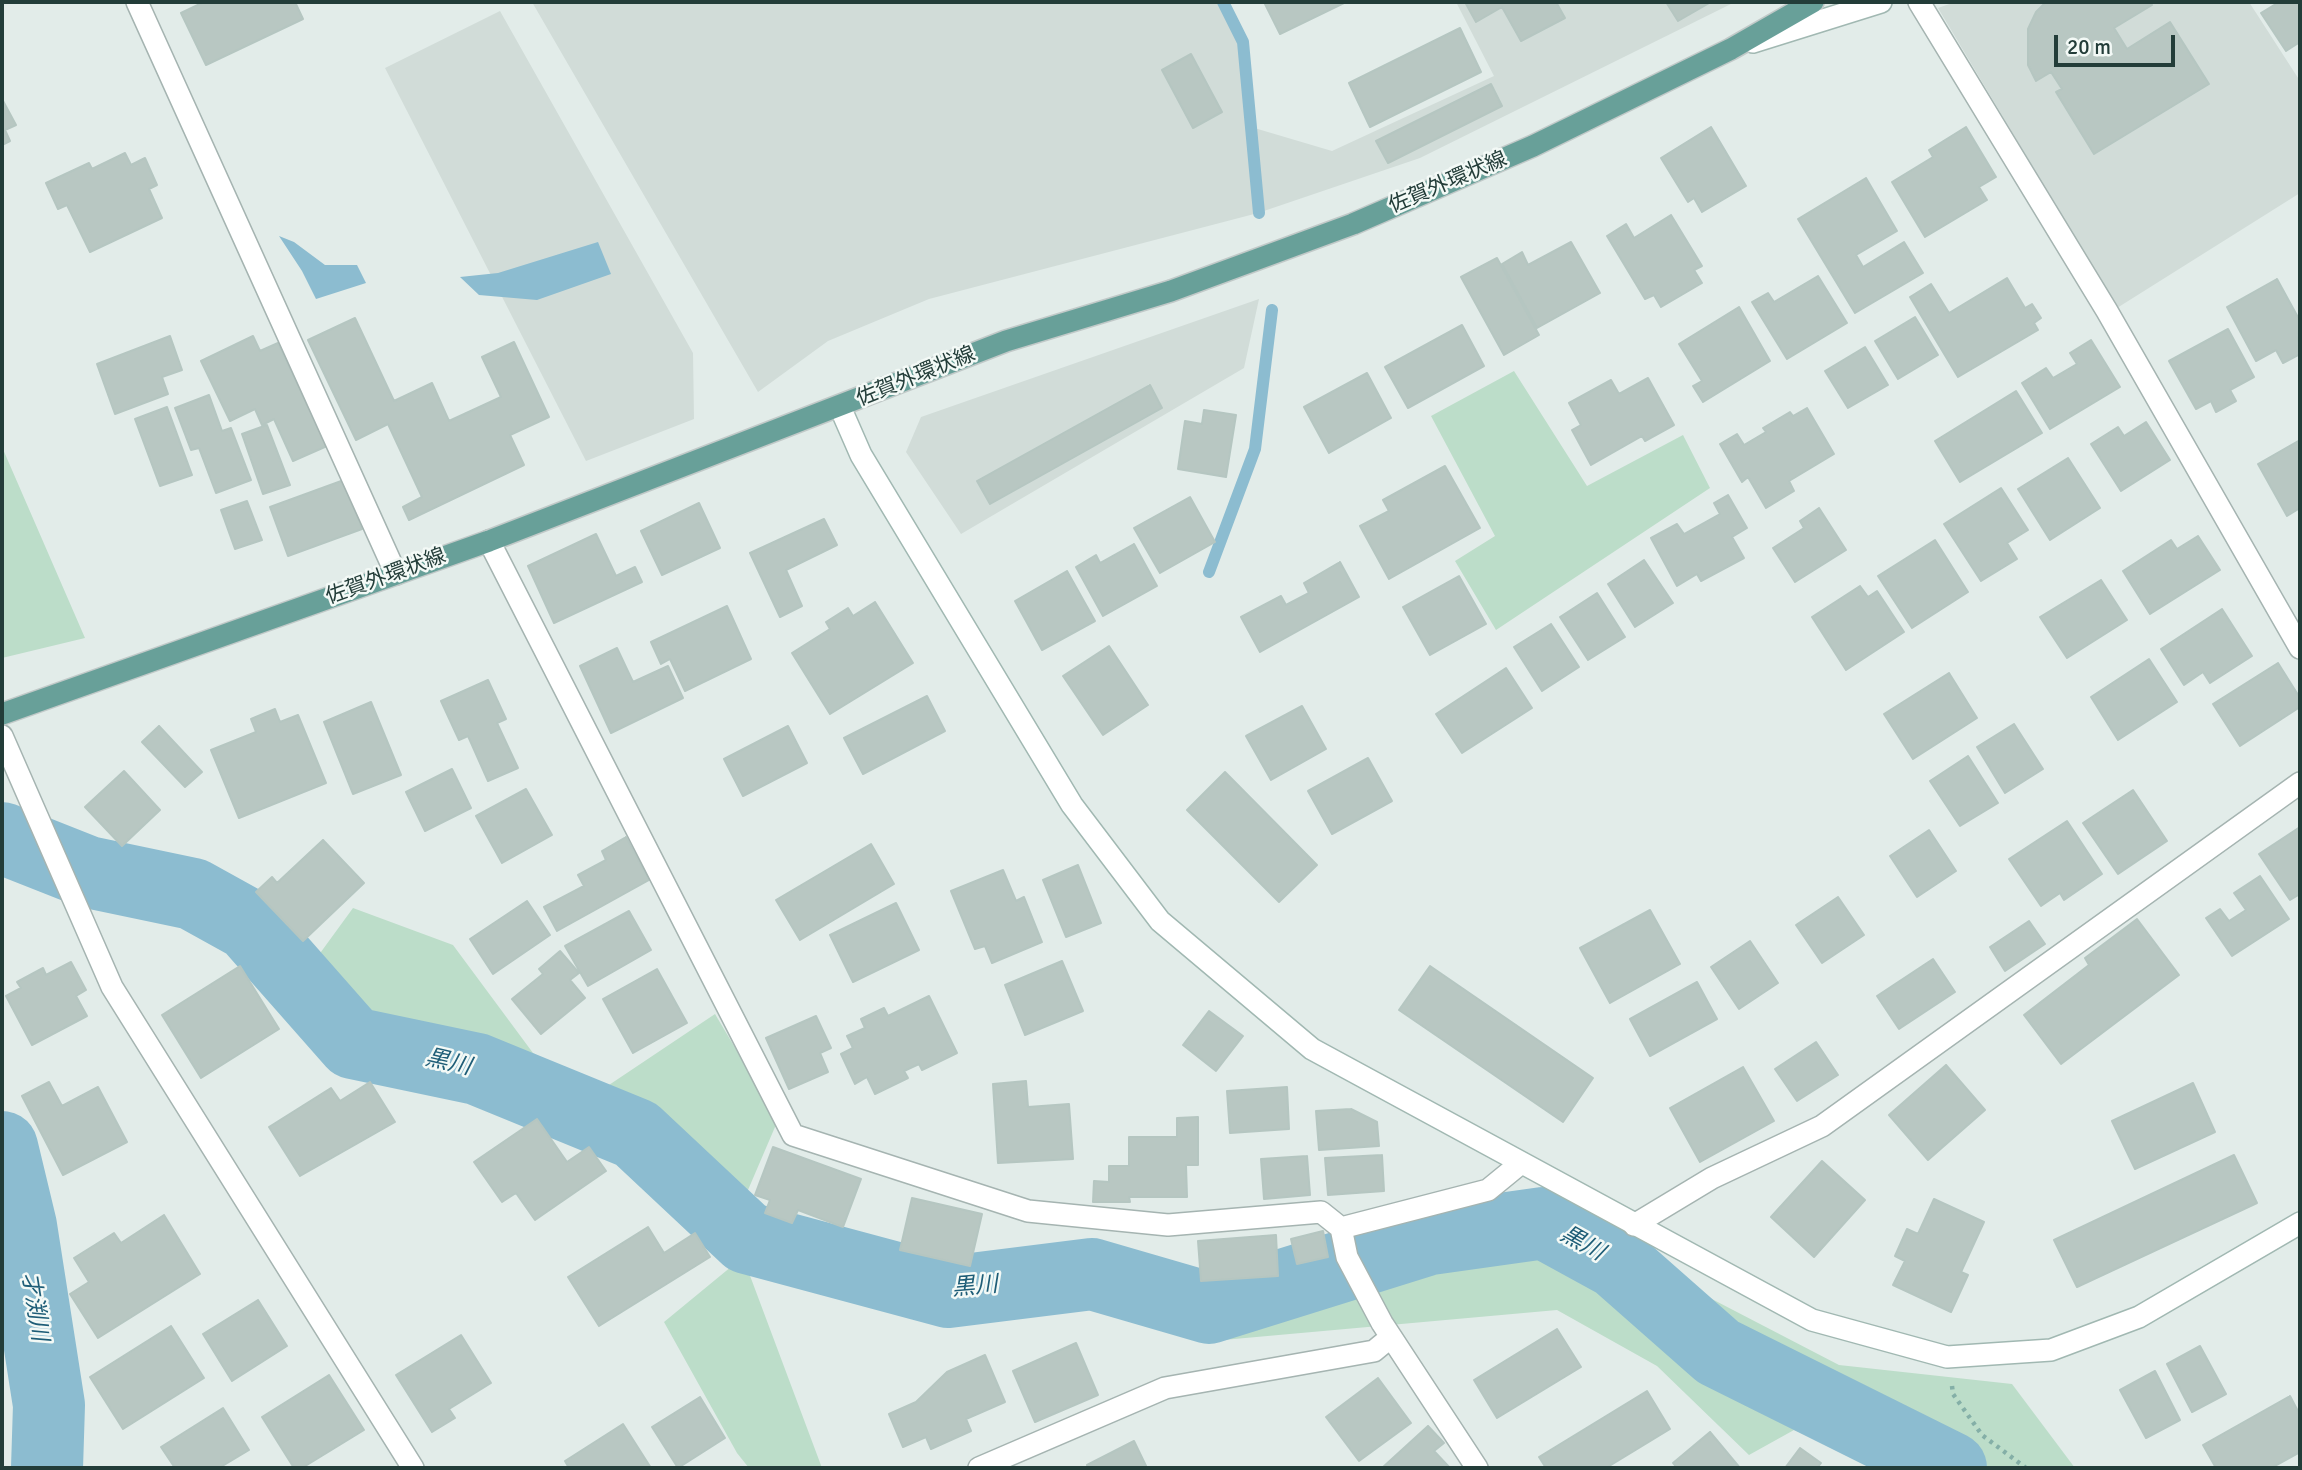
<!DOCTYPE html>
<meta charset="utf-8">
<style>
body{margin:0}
#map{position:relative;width:2302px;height:1470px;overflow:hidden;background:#e2ece9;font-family:Signika,sans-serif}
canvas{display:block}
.frame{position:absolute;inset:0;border:4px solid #233d39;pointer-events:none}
.scale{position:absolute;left:2054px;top:35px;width:121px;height:32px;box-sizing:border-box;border:4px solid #233d39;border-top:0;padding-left:9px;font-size:21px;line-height:24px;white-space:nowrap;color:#233d39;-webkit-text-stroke:5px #f3f9f6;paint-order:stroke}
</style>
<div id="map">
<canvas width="2302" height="1470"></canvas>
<div class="frame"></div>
<div class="scale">20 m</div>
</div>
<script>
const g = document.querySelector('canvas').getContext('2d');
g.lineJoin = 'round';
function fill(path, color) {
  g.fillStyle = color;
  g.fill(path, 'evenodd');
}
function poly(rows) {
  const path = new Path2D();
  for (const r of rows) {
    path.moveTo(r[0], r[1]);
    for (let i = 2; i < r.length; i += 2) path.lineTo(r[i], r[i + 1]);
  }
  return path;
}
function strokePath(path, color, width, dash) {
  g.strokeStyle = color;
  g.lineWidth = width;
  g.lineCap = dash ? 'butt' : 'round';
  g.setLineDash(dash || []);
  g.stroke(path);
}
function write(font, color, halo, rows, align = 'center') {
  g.font = font + ' Signika,"Noto Sans JP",sans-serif';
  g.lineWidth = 5;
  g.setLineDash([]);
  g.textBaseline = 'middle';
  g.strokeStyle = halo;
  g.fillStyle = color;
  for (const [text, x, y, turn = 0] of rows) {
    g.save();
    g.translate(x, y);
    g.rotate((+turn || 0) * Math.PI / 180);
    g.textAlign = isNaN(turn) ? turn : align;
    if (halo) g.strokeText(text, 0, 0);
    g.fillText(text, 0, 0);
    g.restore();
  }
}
fill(poly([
 [532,2,1223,2,1243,42,1251,127,1332,151,1494,76,1456,2,1735,2,1420,158,1258,213,929,299,828,341,758,392],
 [1955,2,2249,2,2300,81,2300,193,2117,308,1938,8],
 [500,11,693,353,694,419,586,461,385,68],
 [1259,299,1244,368,961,534,906,452,921,417]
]), '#d1dcd8');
fill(poly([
 [1514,371,1587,486,1683,435,1710,488,1496,630,1455,561,1495,536,1431,416],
 [2,447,85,638,2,658],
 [353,908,453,945,533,1053,603,1089,715,1014,778,1120,742,1204,652,1122,472,1054,363,1030,310,967],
 [1550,1215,1839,1365,2012,1384,2075,1468,1882,1468,1794,1430,1749,1455,1657,1366,1557,1310,1223,1340,1201,1320,1218,1298,1338,1259,1412,1228],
 [743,1257,822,1468,749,1468,737,1453,664,1322]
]), '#bcddc9');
fill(poly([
 [279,236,294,242,325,265,357,265,366,283,316,299,302,271],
 [598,242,611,274,537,300,479,295,460,277,498,273]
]), '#8cbcd0');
strokePath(poly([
 [1223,2,1243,42,1259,213],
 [1209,572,1255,449,1272,310]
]), '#8cbcd0', 12);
strokePath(poly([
 [2,838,88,872,193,894,249,925,353,1043,477,1069,636,1134,747,1238,948,1292,1092,1274,1209,1308,1430,1239,1544,1223,1617,1263,1718,1352,1951,1468],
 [2,1147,21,1226,49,1405,47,1468]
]), '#8cbcd0', 72);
const building = poly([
 [204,2,295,2,303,19,206,65,181,13,204,2],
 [1264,2,1346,2,1280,34,1264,2],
 [1465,2,1556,2,1565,18,1521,41,1502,7,1476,22,1465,2],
 [1666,2,1711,2,1678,21,1666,2],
 [2046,2,2150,2,2152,5,2114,28,2127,49,2170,22,2209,84,2094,154,2056,92,2062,89,2051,72,2036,81,2028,65,2028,29,2036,12,2046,2],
 [2279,2,2300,2,2300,42,2286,51,2261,13,2279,2],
 [1460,28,1481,72,1370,127,1349,83,1460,28],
 [1191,54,1222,112,1193,128,1162,70,1191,54],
 [1491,84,1502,106,1388,163,1376,141,1491,84],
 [2,99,16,125,5,130,10,141,2,145,2,99],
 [1711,127,1746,186,1702,212,1694,198,1688,202,1661,158,1711,127],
 [1966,127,1996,177,1979,187,1987,200,1925,237,1892,182,1933,157,1929,150,1966,127],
 [125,153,131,165,145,158,157,185,149,189,162,218,90,252,67,205,58,209,46,183,89,163,92,169,125,153],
 [1866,178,1897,231,1856,255,1863,267,1904,242,1923,273,1855,313,1798,219,1866,178],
 [1671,215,1702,266,1694,270,1702,283,1661,307,1654,295,1645,299,1607,236,1626,224,1634,238,1671,215],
 [1571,242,1600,293,1537,328,1502,264,1522,252,1528,265,1571,242],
 [1497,258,1539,335,1504,355,1461,277,1497,258],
 [1818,276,1847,323,1787,359,1752,302,1768,293,1774,302,1818,276],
 [2007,278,2025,308,2032,304,2041,318,2034,323,2038,330,1958,377,1910,297,1931,284,1949,313,2007,278],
 [2277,279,2300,321,2298,339,2300,354,2283,363,2276,350,2256,361,2227,307,2277,279],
 [1739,307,1770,361,1703,402,1693,386,1702,381,1679,344,1739,307],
 [1915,317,1938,355,1898,379,1875,341,1915,317],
 [355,318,394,401,432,383,449,421,501,397,482,357,514,342,549,417,510,435,524,465,409,520,403,507,422,497,388,424,356,440,308,340,355,318],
 [1462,325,1484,366,1408,408,1385,367,1462,325],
 [2228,329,2254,377,2230,390,2236,401,2216,412,2211,401,2196,409,2169,361,2228,329],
 [170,336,182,370,162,377,168,394,115,414,97,364,170,336],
 [253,336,260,351,278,343,327,446,293,461,274,419,262,425,255,409,230,421,201,361,253,336],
 [2091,340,2120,387,2050,429,2022,383,2046,368,2053,378,2077,364,2070,353,2091,340],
 [1865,347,1888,385,1848,408,1825,371,1865,347],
 [1367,373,1391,418,1329,453,1304,407,1367,373],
 [1648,378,1674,425,1645,441,1642,436,1591,465,1572,430,1581,425,1569,403,1611,380,1619,394,1648,378],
 [1150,385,1162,408,990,504,977,481,1150,385],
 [2016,391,2042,433,1960,482,1935,441,2016,391],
 [209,395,222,431,231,428,251,480,216,493,199,448,191,450,175,408,209,395],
 [167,407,192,475,160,486,135,419,167,407],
 [1807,408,1834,454,1789,481,1794,491,1766,508,1748,477,1742,482,1720,444,1737,434,1744,445,1766,432,1763,428,1790,412,1793,416,1807,408],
 [1204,410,1236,415,1226,477,1178,469,1185,421,1202,424,1204,410],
 [2146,422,2170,460,2121,491,2091,444,2118,427,2124,436,2146,422],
 [267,425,290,485,263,494,242,434,267,425],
 [2300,440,2300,508,2287,516,2258,464,2300,440],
 [2068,458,2100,508,2050,540,2018,489,2068,458],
 [1445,466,1480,528,1389,579,1360,526,1389,511,1383,500,1445,466],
 [344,480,362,529,288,556,270,507,344,480],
 [2001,488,2028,530,2007,543,2017,559,1981,581,1944,524,2001,488],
 [1728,495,1747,528,1732,537,1744,558,1701,581,1697,574,1677,586,1651,538,1677,524,1684,534,1720,514,1714,503,1728,495],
 [1190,497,1215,542,1160,573,1134,528,1190,497],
 [247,501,262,540,235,549,221,510,247,501],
 [699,503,720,548,662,575,641,531,699,503],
 [1819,508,1846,550,1795,582,1773,548,1804,528,1800,521,1819,508],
 [824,519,837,545,786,570,802,606,780,617,750,553,824,519],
 [596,534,616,576,635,567,642,582,554,623,528,566,596,534],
 [2198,536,2220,570,2150,614,2123,571,2171,540,2177,549,2198,536],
 [1935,540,1968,592,1912,628,1878,576,1935,540],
 [1134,544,1157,586,1103,616,1076,567,1096,555,1100,563,1134,544],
 [1644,560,1673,603,1635,627,1608,584,1644,560],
 [1340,562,1359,597,1260,652,1241,617,1281,596,1286,605,1309,593,1304,583,1340,562],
 [1067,571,1095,621,1042,650,1015,601,1067,571],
 [1459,576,1486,624,1430,655,1403,607,1459,576],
 [2101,580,2127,620,2067,658,2040,617,2101,580],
 [1860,586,1868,597,1877,591,1904,632,1846,670,1812,617,1860,586],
 [1597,593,1625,637,1588,660,1560,617,1597,593],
 [875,602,913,663,830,714,792,653,830,629,826,622,848,608,853,616,875,602],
 [727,606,751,659,685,691,670,659,661,664,651,642,727,606],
 [2222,609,2252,656,2210,683,2203,672,2184,685,2161,649,2222,609],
 [1551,624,1579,667,1542,691,1514,647,1551,624],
 [1109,646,1148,705,1103,735,1063,676,1109,646],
 [617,648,633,682,668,666,683,698,611,733,580,666,617,648],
 [2149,659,2177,702,2118,740,2091,697,2149,659],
 [2278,663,2300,698,2300,707,2240,746,2213,704,2278,663],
 [1506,668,1532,708,1462,753,1436,714,1506,668],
 [1949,673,1977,718,1913,759,1884,714,1949,673],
 [488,680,506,719,497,723,518,768,488,781,468,736,459,740,441,701,488,680],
 [927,696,945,731,863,774,844,738,927,696],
 [371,702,401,775,353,794,324,722,371,702],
 [1302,706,1326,749,1271,780,1246,736,1302,706],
 [275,709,280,722,298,715,326,783,239,818,211,750,256,732,251,719,275,709],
 [2014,724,2043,769,2005,793,1977,747,2014,724],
 [159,726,202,772,185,787,142,742,159,726],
 [788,726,807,763,743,796,724,759,788,726],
 [1968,756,1998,803,1960,826,1930,781,1968,756],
 [1368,758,1392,801,1332,834,1308,791,1368,758],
 [452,769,471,808,425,831,406,792,452,769],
 [124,771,160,810,122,846,85,807,124,771],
 [1225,772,1317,865,1279,902,1187,810,1225,772],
 [526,789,552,835,502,863,476,816,526,789],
 [2133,790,2167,841,2118,874,2083,823,2133,790],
 [2067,821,2102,874,2064,900,2060,893,2041,906,2009,859,2067,821],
 [2300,827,2300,894,2290,900,2259,854,2300,827],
 [1929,830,1956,871,1917,897,1890,856,1929,830],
 [626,837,649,880,557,931,544,907,584,886,578,875,606,860,602,851,626,837],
 [323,840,364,883,303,941,256,892,272,877,277,883,323,840],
 [871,844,894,884,800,940,776,900,871,844],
 [1078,865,1101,923,1066,937,1043,880,1078,865],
 [1003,870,1016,901,1024,897,1042,942,992,963,985,946,975,949,951,891,1003,870],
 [2260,876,2289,919,2232,956,2206,918,2220,909,2229,921,2246,910,2234,893,2260,876],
 [1838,897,1864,935,1822,963,1796,925,1838,897],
 [527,901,550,935,493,974,470,939,527,901],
 [896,903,919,950,853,982,830,935,896,903],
 [1650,910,1680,964,1610,1003,1580,948,1650,910],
 [629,911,651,950,588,986,565,946,629,911],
 [2137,919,2179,975,2061,1064,2024,1015,2089,965,2085,958,2137,919],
 [2029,921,2045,944,2005,971,1990,947,2029,921],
 [1750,941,1778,983,1739,1009,1711,967,1750,941],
 [560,951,579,973,570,980,585,998,541,1034,512,999,543,974,539,969,560,951],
 [1933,959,1955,992,1899,1029,1877,996,1933,959],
 [1062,961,1083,1011,1025,1035,1005,985,1062,961],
 [71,962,86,990,76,996,87,1016,32,1045,6,996,21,988,17,982,43,968,46,975,71,962],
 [240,966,279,1029,201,1078,162,1015,240,966],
 [1430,966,1593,1078,1563,1122,1399,1010,1430,966],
 [657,969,687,1023,633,1053,603,999,657,969],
 [1697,982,1717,1019,1650,1056,1630,1019,1697,982],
 [929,996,957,1053,922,1070,919,1064,904,1071,908,1078,875,1094,867,1077,855,1084,841,1054,853,1048,847,1036,865,1028,861,1019,884,1008,888,1016,929,996],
 [1209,1011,1243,1036,1216,1071,1183,1045,1209,1011],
 [816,1016,831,1048,820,1053,828,1072,789,1089,766,1038,816,1016],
 [1816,1042,1838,1075,1797,1101,1775,1069,1816,1042],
 [1946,1065,1985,1110,1928,1160,1889,1115,1946,1065],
 [1743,1067,1774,1121,1700,1162,1670,1108,1743,1067],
 [1026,1081,1028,1107,1069,1104,1073,1159,998,1163,993,1084,1026,1081],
 [49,1082,62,1106,98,1087,127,1142,63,1175,22,1096,49,1082],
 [370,1082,395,1122,300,1176,269,1127,331,1088,340,1101,370,1082],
 [2193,1083,2215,1132,2135,1169,2112,1121,2193,1083],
 [1287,1087,1289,1129,1230,1133,1227,1091,1287,1087],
 [1351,1109,1377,1122,1379,1146,1319,1150,1316,1111,1351,1109],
 [1198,1117,1198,1165,1186,1165,1187,1197,1129,1197,1130,1202,1093,1202,1094,1181,1109,1182,1109,1166,1129,1166,1129,1137,1177,1137,1177,1118,1198,1117],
 [537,1119,567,1162,589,1147,606,1171,535,1220,516,1193,502,1202,474,1162,537,1119],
 [773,1147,861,1179,843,1227,798,1210,792,1223,765,1213,770,1200,755,1195,773,1147],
 [1382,1155,1384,1191,1328,1195,1325,1158,1382,1155],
 [2234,1155,2257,1203,2077,1287,2054,1240,2234,1155],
 [1307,1156,1310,1195,1264,1199,1261,1159,1307,1156],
 [1822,1161,1865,1200,1814,1257,1771,1217,1822,1161],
 [912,1198,982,1214,970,1266,900,1250,912,1198],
 [1934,1199,1984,1222,1961,1272,1968,1275,1951,1312,1893,1285,1905,1261,1895,1256,1907,1229,1918,1234,1934,1199],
 [164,1215,200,1274,98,1338,70,1294,89,1282,74,1258,114,1233,121,1243,164,1215],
 [648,1227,664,1253,695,1233,710,1257,599,1326,568,1277,648,1227],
 [1323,1231,1328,1257,1297,1264,1291,1239,1323,1231],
 [1276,1235,1278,1276,1201,1281,1198,1241,1276,1235],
 [258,1300,287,1346,232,1381,203,1334,258,1300],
 [171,1326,204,1378,123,1429,90,1377,171,1326],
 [1557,1329,1581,1367,1497,1418,1474,1380,1557,1329],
 [461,1335,491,1383,449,1409,455,1418,432,1432,396,1375,461,1335],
 [1076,1343,1098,1395,1035,1422,1013,1371,1076,1343],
 [2200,1346,2226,1394,2192,1412,2167,1364,2200,1346],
 [985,1355,1005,1402,966,1419,971,1431,931,1449,926,1437,903,1447,889,1414,916,1402,947,1372,985,1355],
 [2155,1371,2180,1420,2146,1438,2120,1390,2155,1371],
 [329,1375,364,1430,302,1468,294,1468,262,1417,329,1375],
 [1378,1378,1411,1423,1359,1461,1326,1417,1378,1378],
 [1647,1391,1670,1429,1606,1468,1546,1468,1539,1457,1647,1391],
 [2290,1396,2300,1415,2300,1452,2271,1468,2216,1468,2203,1445,2290,1396],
 [700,1397,725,1438,678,1468,652,1427,700,1397],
 [223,1408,249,1450,219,1468,175,1468,161,1447,223,1408],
 [623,1424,651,1468,569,1468,565,1461,623,1424],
 [1428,1426,1444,1443,1434,1451,1450,1468,1382,1468,1428,1426],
 [1710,1432,1740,1468,1677,1468,1673,1463,1710,1432],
 [1134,1441,1147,1468,1088,1468,1087,1465,1134,1441],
 [1800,1448,1821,1463,1817,1468,1785,1468,1800,1448]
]);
fill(building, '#b8c7c2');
strokePath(building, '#b5c6c1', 2);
const street = poly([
 [137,2,396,574],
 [1919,2,2107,311,2300,648],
 [489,541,793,1135,1028,1211,1168,1225,1321,1212,1341,1228,1347,1257,1382,1323,1477,1468],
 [2,736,112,987,413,1468],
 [1634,1225,1712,1178,1822,1126,2300,783],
 [1341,1228,1488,1190,1521,1163],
 [979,1468,1165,1388,1374,1351,1391,1337]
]);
const secondary = poly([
 [1753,42,1881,2],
 [840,407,861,455,1072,805,1160,921,1312,1049,1812,1320,1947,1357,2051,1350,2139,1317,2300,1223]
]);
const primary = poly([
 [2,714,489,541,1006,341,1171,291,1353,224,1533,146,1731,49,1813,2]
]);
strokePath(street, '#a5b4b1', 24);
strokePath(secondary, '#a1b8b2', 24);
strokePath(primary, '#c1c9c8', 24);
strokePath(poly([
 [1952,1386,1953,1394,1982,1435,2026,1468]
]), '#84afa7', 4.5, [3.5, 5]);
strokePath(street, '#fff', 21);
strokePath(secondary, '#fff', 21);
strokePath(primary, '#68a099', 21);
write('21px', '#233d39', '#f3f9f6', [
 ["佐賀外環状線",1448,183,-23],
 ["佐賀外環状線",916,377,-22],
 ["佐賀外環状線",386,577,-20]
]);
write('italic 23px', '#1e5d77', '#f3f9f6', [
 ["黒川",448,1063,13],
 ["黒川",1582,1244,29],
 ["黒川",975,1287,-5],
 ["才渕川",34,1307,81]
]);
</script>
